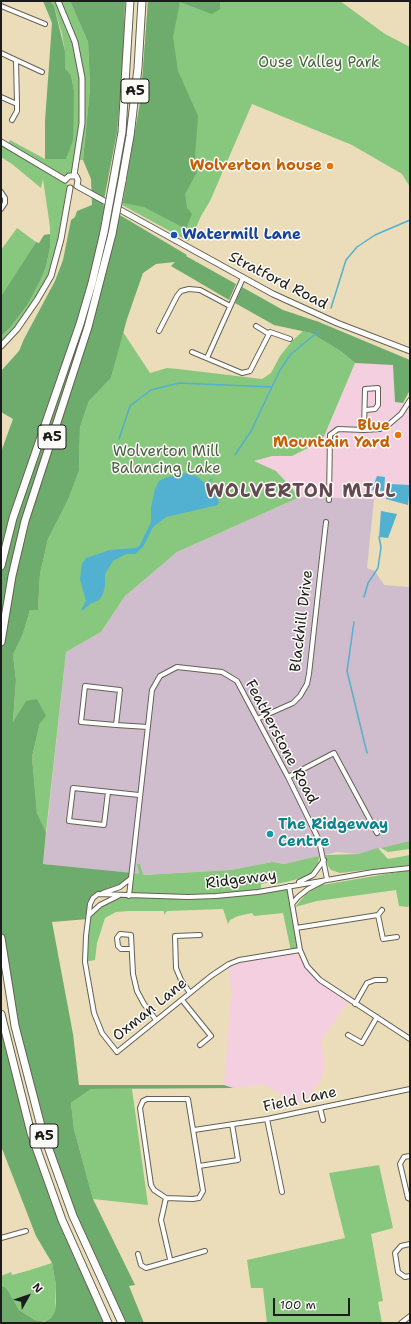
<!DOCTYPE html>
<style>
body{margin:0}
#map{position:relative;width:411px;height:1324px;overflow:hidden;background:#ebddb9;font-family:"Shantell Sans",sans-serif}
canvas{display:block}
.frame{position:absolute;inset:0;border:2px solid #1c1c1c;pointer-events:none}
.north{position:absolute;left:8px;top:1276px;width:40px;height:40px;-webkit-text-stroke:3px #fdfcf7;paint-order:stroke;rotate:50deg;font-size:11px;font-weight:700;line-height:16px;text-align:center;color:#1c1c1c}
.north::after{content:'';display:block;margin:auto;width:14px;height:18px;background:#1c1c1c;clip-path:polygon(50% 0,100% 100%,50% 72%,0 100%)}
.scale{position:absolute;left:273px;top:1298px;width:77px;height:18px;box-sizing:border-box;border:2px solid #1c1c1c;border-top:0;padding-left:5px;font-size:12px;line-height:14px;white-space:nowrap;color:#1c1c1c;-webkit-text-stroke:3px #fdfcf7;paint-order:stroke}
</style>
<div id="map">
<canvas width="411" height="1324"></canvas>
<div class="frame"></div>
<div class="north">N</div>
<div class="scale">100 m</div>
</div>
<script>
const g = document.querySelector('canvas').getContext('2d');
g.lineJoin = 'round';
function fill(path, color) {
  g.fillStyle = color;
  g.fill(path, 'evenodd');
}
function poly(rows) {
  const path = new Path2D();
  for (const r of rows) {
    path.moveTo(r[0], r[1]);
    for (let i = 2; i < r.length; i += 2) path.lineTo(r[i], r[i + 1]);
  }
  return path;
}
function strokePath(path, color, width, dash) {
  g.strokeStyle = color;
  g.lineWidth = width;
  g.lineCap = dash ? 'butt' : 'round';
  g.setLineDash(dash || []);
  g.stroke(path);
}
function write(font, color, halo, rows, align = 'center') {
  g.font = font + ' "Shantell Sans",sans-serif';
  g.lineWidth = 3;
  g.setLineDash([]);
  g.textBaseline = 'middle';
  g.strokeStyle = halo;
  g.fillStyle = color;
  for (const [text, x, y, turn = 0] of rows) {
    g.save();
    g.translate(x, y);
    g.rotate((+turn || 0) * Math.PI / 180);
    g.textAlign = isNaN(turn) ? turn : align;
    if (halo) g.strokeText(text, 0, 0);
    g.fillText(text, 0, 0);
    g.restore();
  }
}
fill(poly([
 [355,363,393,365,395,402,403,403,410,409,410,500,300,497,276,471,254,461,272,456,292,456,322,441],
 [291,951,300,958,312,976,348,1002,321,1041,325,1060,321,1080,303,1102,291,1103,272,1089,263,1085,233,1088,224,1085,231,995,229,964]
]), '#f3cfdf');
fill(poly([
 [300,497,374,499,367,568,375,571,384,585,409,587,410,841,358,854,337,852,284,864,272,862,231,870,142,875,43,864,66,652,101,632,125,596,177,552]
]), '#cfbdce');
fill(poly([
 [50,1,70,1,88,42,90,88,83,160,76,160,74,175,65,181,69,188,57,259,37,300,1,346,1,336,10,328,28,304,40,281,46,267,50,248,50,227,43,179,41,188,12,164,1,157,1,144,7,146,10,140,45,159,66,159,72,114,74,91,71,75,65,68,65,51,62,34,54,6],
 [148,1,340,1,385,34,410,47,410,187,402,174,352,145,252,104,210,201,201,216,192,237,188,241,122,205,141,97],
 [17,228,36,242,1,296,1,250],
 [303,331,311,333,342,352,355,363,322,441,292,456,272,456,254,461,276,471,300,497,177,552,125,596,101,632,66,652,46,832,37,813,32,757,40,723,13,723,16,680,13,655,23,634,30,610,38,610,40,574,48,539,68,500,79,471,80,427,89,401,111,378,123,332,150,373,167,368,178,369,262,379,271,373,280,356,292,341],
 [410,841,410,849,388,852,381,848],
 [378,848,388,859,410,855,410,865,340,873,331,870,328,866,325,855,358,854],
 [319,856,318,866,309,876,286,882,271,885,270,882,261,884,261,890,289,886,300,950,291,951,283,913,254,916,252,913,238,916,230,920,228,924,223,909,167,911,164,915,164,911,129,911,116,912,105,918,97,943,95,960,85,962,89,915,108,900,129,896,132,873,139,874,137,864,140,864,143,875,231,870,272,862,284,864],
 [404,871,410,871,410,904,408,907,399,906,396,890,317,901,295,907,306,894,322,885],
 [91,1089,132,1089,148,1205,93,1199,74,1129,71,1103],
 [379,1165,393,1228,371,1234,383,1301,378,1302,382,1323,267,1323,263,1288,251,1288,247,1260,345,1238,329,1173],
 [52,1263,56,1285,55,1311,51,1318,43,1322,35,1320,19,1310,9,1292,5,1287,1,1286,1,1276,11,1272,12,1275,27,1271]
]), '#88c77e');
fill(poly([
 [43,1,50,1,54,6,65,51,65,68,71,75,74,91,73,140,66,159,45,159,45,121,52,23],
 [70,1,125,1,123,62,117,132,103,205,187,255,186,256,236,284,229,300,171,266,175,262,156,264,143,273,127,319,111,378,89,401,80,427,79,471,68,500,48,539,40,574,38,610,30,610,23,634,13,655,16,680,13,722,26,701,37,699,46,716,40,723,32,757,37,813,46,832,43,864,132,873,127,881,93,898,88,919,52,922,73,1034,79,1085,224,1085,233,1088,91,1089,71,1103,74,1129,93,1199,135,1285,129,1286,144,1323,122,1323,73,1216,42,1130,15,1026,1,938,1,642,6,610,1,610,1,452,13,419,1,412,1,371,19,351,24,339,55,281,63,260,71,220,75,217,77,211,92,205,91,179,83,160,90,88,88,42],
 [148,1,220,1,220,9,212,14,180,2,173,37,178,71,198,116,195,157,197,172,185,194,187,208,192,214,186,229,144,207,123,203,141,97],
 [50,234,50,248,46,267,40,281,28,304,10,328,1,336,1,296,36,242,39,243,44,235],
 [242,287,283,310,319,322,410,360,410,390,403,403,395,402,393,365,355,363,342,352,311,333,274,325,235,303],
 [1,1014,31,1133,62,1220,108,1323,1,1323,1,1286,5,1287,9,1292,19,1310,35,1320,44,1322,51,1318,55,1311,56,1302,56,1285,52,1263,36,1236,1,1146]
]), '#6eac6d');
fill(poly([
 [185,473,196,476,210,487,219,501,218,505,166,517,153,527,143,547,135,554,126,554,113,561,105,574,105,586,103,594,99,600,90,604,83,610,81,610,86,601,80,579,82,564,86,558,110,550,136,548,140,545,151,522,151,507,155,489,159,481,165,478],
 [377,476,385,477,384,491,372,490],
 [389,484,410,485,408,505,386,499],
 [381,511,397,514,388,538,379,537]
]), '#52b0d0');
strokePath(poly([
 [331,308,346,260,357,247,375,235,410,220],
 [119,439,130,406,151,390,179,383,272,387],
 [235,455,251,431,280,370,291,354,319,331],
 [205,484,212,479],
 [364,597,368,583,378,568,381,547,379,537],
 [354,622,347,671,367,753]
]), '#52b0d0', 1.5);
const minor = poly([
 [1,6,45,24],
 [1,53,16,60],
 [1,97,17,104,16,60,42,72],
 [12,120,17,111,17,104],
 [1,192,5,198,5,203,1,209],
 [256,326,269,334],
 [159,331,177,296,181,291,189,289,200,290,230,306],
 [192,352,242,373,250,371,270,332,290,339],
 [207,358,243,278],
 [364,430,365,389,378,388,378,405,375,409,366,410],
 [329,500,330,435,338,429,364,430,380,429,387,426,401,414,410,400],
 [257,719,293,703,300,696,307,684,309,674,326,522],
 [116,725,120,690,85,686,81,722,116,725,148,727],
 [288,777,334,753,377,833],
 [108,792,104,825,69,821,73,788,139,795],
 [299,882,313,875,324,860],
 [289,886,300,950,307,966,320,980,410,1039],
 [103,893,120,887,130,879],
 [129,896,152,690,160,676,177,667,222,672,237,681,288,777,319,840,327,879,308,889,298,897,292,904],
 [89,915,100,905,118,896],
 [378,915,382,910],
 [296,928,378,915,383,939,397,937],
 [131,949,121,949,118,946,117,938,120,934,131,935,133,974,137,991,144,1004,156,1020],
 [300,950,239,960,229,964,211,976,117,1052,102,1033,94,1013,85,962,86,936,90,904,93,898,98,894,188,897,216,896,258,892,373,872,410,868],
 [190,993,181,980,176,968,175,936,200,935],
 [182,1000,211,1036,200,1045],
 [355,1004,367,983,375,980,385,980],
 [348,1035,362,1043,377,1017],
 [147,1099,188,1099,203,1191,199,1198,193,1199,166,1198,154,1190,151,1185,140,1108,143,1101,147,1099],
 [320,1108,323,1120],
 [267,1119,282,1192],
 [194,1130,267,1119,410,1089],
 [410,1156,404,1157,400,1164,408,1198,410,1199],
 [199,1166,238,1160,232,1124],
 [166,1198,161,1220,170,1259],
 [1,1238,26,1231],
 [410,1244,401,1246,395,1253,398,1272,405,1277,410,1276],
 [138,1254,141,1265,146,1268,205,1251],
 [401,1323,410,1316]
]);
const tertiary = poly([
 [58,1,75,42,82,78,82,123,74,175],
 [1,142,65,180],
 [65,180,69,176,76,176,78,180,77,186],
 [77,186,273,294,337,323,410,351],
 [1,346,17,329,37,300,51,276,61,239,70,188]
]);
const trunk = poly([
 [114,177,122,132,130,1],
 [122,181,130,136,138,68,142,1],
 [1,566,13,518,80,324,92,283,104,232],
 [1,642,12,576,25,521,88,327,112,234],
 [1,938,15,1026,42,1130,73,1216,122,1323],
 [1,1014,31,1133,62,1220,108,1323]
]);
strokePath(minor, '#646053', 6);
strokePath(tertiary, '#646053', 7);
strokePath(trunk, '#646053', 9);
strokePath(minor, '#fff', 4);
strokePath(tertiary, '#fff', 5);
strokePath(trunk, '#fff', 7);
const trunkBridge = poly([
 [104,232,114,177],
 [112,234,122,181]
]);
strokePath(trunkBridge, '#646053', 9, []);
strokePath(trunkBridge, '#fff', 7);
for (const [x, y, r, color] of [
 [330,166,4,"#e8710a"],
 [174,235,4,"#1a4fb4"],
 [398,435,4,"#e8710a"],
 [270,834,4,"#0f9aa8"]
]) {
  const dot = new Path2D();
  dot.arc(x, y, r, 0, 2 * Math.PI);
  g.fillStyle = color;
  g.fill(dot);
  strokePath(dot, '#fdfcf7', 1.5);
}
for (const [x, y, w] of [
 [135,91,28],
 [52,437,28],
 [44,1136,28]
]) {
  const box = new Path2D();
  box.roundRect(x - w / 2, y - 12, w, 24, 3);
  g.fillStyle = '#fdfcf7';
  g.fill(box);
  strokePath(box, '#1c1c1c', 1);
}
write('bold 14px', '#1c1c1c', null, [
 ["A5",135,91],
 ["A5",52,437],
 ["A5",44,1136]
]);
write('15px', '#476043', '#fdfcf7', [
 ["Ouse Valley Park",319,63],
 ["Wolverton Mill",166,452],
 ["Balancing Lake",166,469]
]);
write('bold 15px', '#c56008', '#fdfcf7', [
 ["Wolverton house",322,166],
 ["Blue",390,426],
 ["Mountain Yard",390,443]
], 'right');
write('bold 15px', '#164399', '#fdfcf7', [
 ["Watermill Lane",182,235]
], 'left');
write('15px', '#1c1c1c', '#fdfcf7', [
 ["Stratford Road",278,281,27],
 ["Blackhill Drive",302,621,-83],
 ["Featherstone Road",281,742,62],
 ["Ridgeway",241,880,-7],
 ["Oxman Lane",150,1010,-39],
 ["Field Lane",300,1100,-12]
]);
write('bold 15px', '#0d838f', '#fdfcf7', [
 ["The Ridgeway",278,825],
 ["Centre",278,842]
], 'left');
g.letterSpacing = '1px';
write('bold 19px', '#624851', '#fdfcf7', [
 ["WOLVERTON MILL",301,492]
]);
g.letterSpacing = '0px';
</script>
